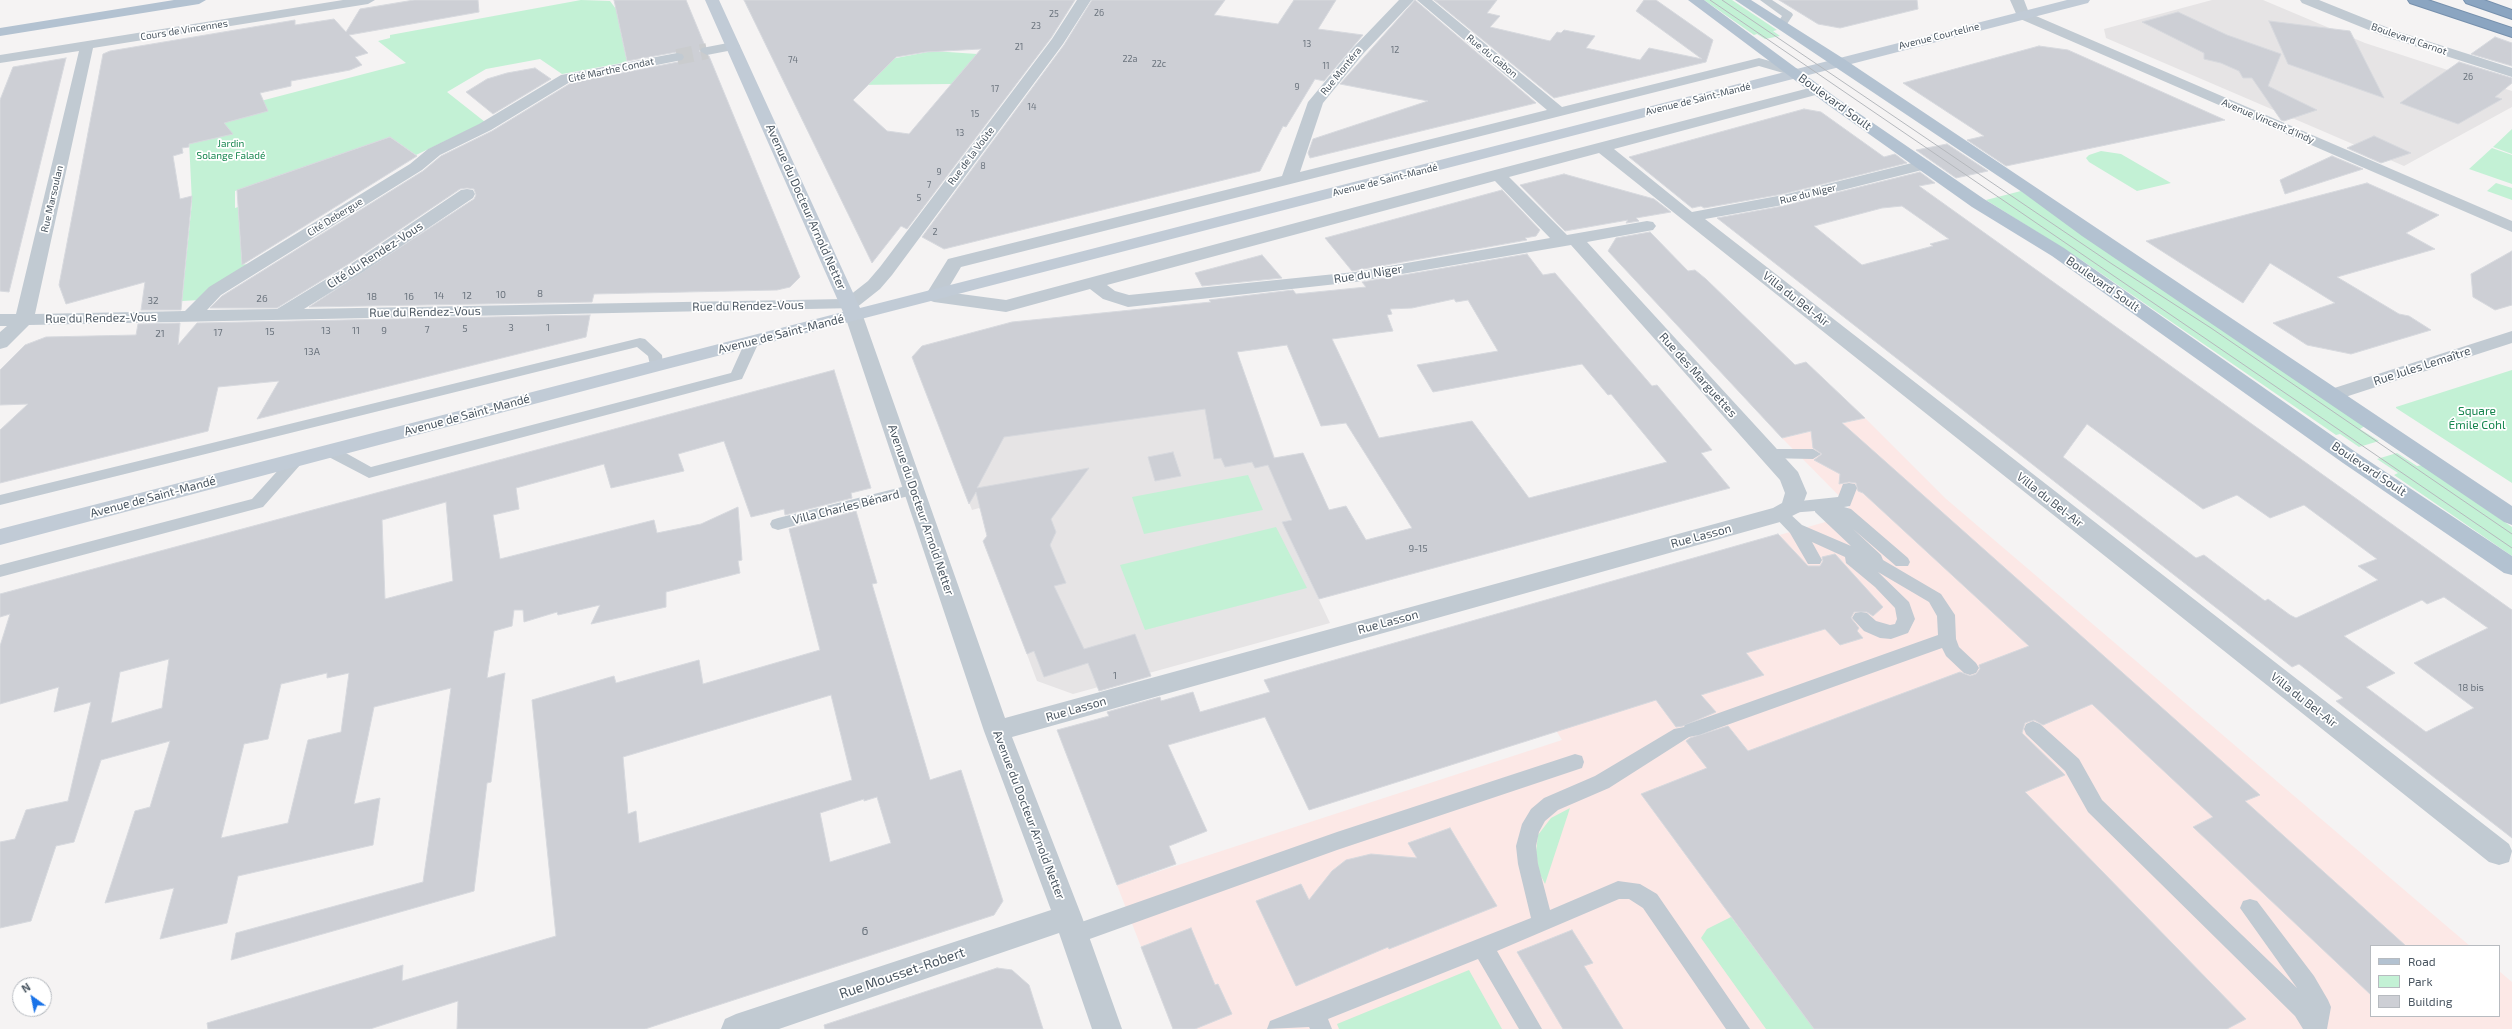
<!DOCTYPE html>
<meta charset="utf-8">
<style>
body{margin:0}
#map{position:relative;width:2512px;height:1029px;overflow:hidden;background:#f5f3f3;font-family:"Exo 2",sans-serif}
canvas{display:block}
.legend{position:absolute;left:2370px;top:945px;width:130px;height:72px;box-sizing:border-box;background:#fff;border:1px solid #b7bbc0;margin:0;padding:5px 7px;list-style:none;font-size:12px;color:#4a5661}
.legend li{display:flex;align-items:center;gap:8px;height:20px}
.legend b{width:20px;border:1px solid #b7bbc0}
.north{position:absolute;left:12px;top:977px;width:40px;height:40px;box-sizing:border-box;background:#fff;border:1px solid #b7bbc0;border-radius:50%;rotate:327deg;font-size:11px;font-weight:700;line-height:16px;text-align:center;color:#4a5661}
.north::after{content:'';display:block;margin:auto;width:14px;height:18px;background:#1a73e8;clip-path:polygon(50% 0,100% 100%,50% 72%,0 100%)}
</style>
<div id="map">
<canvas width="2512" height="1029"></canvas>
<ul class="legend">
<li><b style="height:5px;background:#b3c2d1"></b>Road</li>
<li><b style="height:11px;background:#c3f1d5"></b>Park</li>
<li><b style="height:11px;background:#cdcfd5"></b>Building</li>
</ul>
<div class="north">N</div>
</div>
<script>
const g = document.querySelector('canvas').getContext('2d');
g.lineJoin = 'round';
function fill(path, color) {
  g.fillStyle = color;
  g.fill(path, 'evenodd');
}
function poly(rows) {
  const path = new Path2D();
  for (const r of rows) {
    path.moveTo(r[0], r[1]);
    for (let i = 2; i < r.length; i += 2) path.lineTo(r[i], r[i + 1]);
  }
  return path;
}
function strokePath(path, color, width, dash) {
  g.strokeStyle = color;
  g.lineWidth = width;
  g.lineCap = dash ? 'butt' : 'round';
  g.setLineDash(dash || []);
  g.stroke(path);
}
function write(font, color, halo, rows, align = 'center') {
  g.font = font + ' "Exo 2",sans-serif';
  g.lineWidth = 3.5;
  g.setLineDash([]);
  g.textBaseline = 'middle';
  g.strokeStyle = halo;
  g.fillStyle = color;
  for (const [text, x, y, turn = 0] of rows) {
    g.save();
    g.translate(x, y);
    g.rotate((+turn || 0) * Math.PI / 180);
    g.textAlign = isNaN(turn) ? turn : align;
    if (halo) g.strokeText(text, 0, 0);
    g.fillText(text, 0, 0);
    g.restore();
  }
}
fill(poly([
 [2212,0,2263,0,2365,43,2512,91,2512,107,2404,166,2106,38,2104,29],
 [1246,377,1275,458,1303,453,1329,510,1282,522,1330,623,1073,694,1037,681,1011,612,993,529,979,508,972,510,938,422]
]), '#e6e4e5');
fill(poly([
 [1865,418,1945,498,2470,946,2371,946,2371,1016,2499,1016,2499,971,2512,982,2512,1029,1173,1029,1117,885,1562,740,1486,618,1843,517,1849,506,1782,438]
]), '#fce8e6');
fill(poly([
 [581,0,610,1,616,9,627,62,562,74,540,59,486,69,447,92,485,122,416,155,390,137,235,191,235,208,238,207,242,264,251,265,200,300,182,301,192,202,188,120,406,63,378,41,390,38,390,35],
 [1704,0,1732,0,1777,30,1773,31,1780,36,1765,39,1757,34,1754,35],
 [933,51,977,54,952,84,851,85,849,67],
 [2512,129,2512,154,2493,147],
 [2492,148,2512,155,2512,184,2469,169],
 [2101,151,2121,154,2171,183,2137,191,2089,162,2086,158,2089,155],
 [2496,183,2512,188,2512,200,2487,191],
 [2021,191,2365,426,2360,429,2379,441,2359,447,2340,434,2336,435,2080,259,1986,200],
 [2512,370,2512,483,2396,408,2396,407],
 [2397,453,2417,466,2422,465,2512,527,2512,556,2394,475,2398,473,2377,459],
 [1248,475,1263,510,1144,534,1132,497],
 [1276,527,1307,588,1145,630,1120,565],
 [1570,808,1545,884,1539,872,1536,852,1538,835,1551,818],
 [1731,917,1814,1029,1766,1029,1701,938,1707,929],
 [1469,970,1502,1029,1339,1029,1337,1024]
]), '#c3f1d5');
const building = poly([
 [414,0,478,0,479,12,349,35,368,53,355,57,362,65,350,70,291,81,291,86,260,93,268,111,224,123,233,134,189,144,189,147,182,148,183,153,173,156,180,199,192,196,181,310,141,310,145,282,66,304,59,285,103,54,110,51,295,20,295,25,334,19,346,32,360,9,414,0],
 [614,0,686,0,705,46,699,51,709,56,800,277,790,287,777,290,594,294,592,302,309,307,474,199,476,195,474,189,467,188,460,189,350,263,277,308,210,308,222,296,423,171,441,156,492,131,571,83,683,61,685,58,683,53,677,52,627,61,614,0],
 [744,0,1075,0,1051,38,907,229,901,226,872,263,744,0],
 [981,49,909,134,887,131,853,100,896,57,926,52,981,49],
 [1092,0,1225,0,1214,15,1278,24,1294,0,1336,0,1318,29,1363,35,1324,81,1315,79,1286,127,1283,126,1260,171,944,249,922,237,1064,45,1092,0],
 [1415,0,1536,103,1310,158,1308,153,1313,139,1428,101,1340,84,1415,0],
 [1434,0,1497,0,1487,13,1500,16,1490,27,1550,41,1557,32,1561,33,1564,30,1595,36,1586,48,1640,60,1649,48,1702,59,1636,11,1644,0,1656,0,1713,40,1706,62,1554,98,1434,0],
 [1779,0,1917,0,1918,9,1840,28,1818,24,1779,0],
 [2178,12,2227,35,2281,54,2268,86,2317,110,2284,121,2281,120,2252,78,2243,78,2239,71,2221,63,2204,59,2204,53,2142,22,2178,12],
 [2269,21,2350,31,2384,98,2288,64,2269,21],
 [2495,37,2512,43,2512,66,2471,54,2495,37],
 [2039,46,2068,50,2225,120,2006,166,1967,140,1984,136,1903,83,2039,46],
 [66,58,9,292,0,291,0,100,13,67,66,58],
 [2459,62,2512,78,2512,83,2495,97,2502,99,2458,124,2400,103,2459,62],
 [535,68,551,79,493,114,466,92,487,79,507,73,535,68],
 [1804,109,1821,112,1884,157,1895,154,1907,163,1783,194,1704,208,1701,206,1692,208,1629,157,1804,109],
 [2374,136,2411,153,2381,163,2347,148,2374,136],
 [390,137,417,156,242,265,237,190,390,137],
 [1947,144,1988,171,1956,178,1916,150,1947,144],
 [2332,156,2363,169,2285,194,2280,180,2332,156],
 [1920,172,1935,183,1919,186,2512,610,2512,838,2336,701,2343,698,2299,664,2292,667,1717,218,1783,206,1920,172],
 [1902,206,1949,239,1930,244,1933,246,1862,265,1814,226,1882,208,1902,206],
 [2087,424,2203,509,2237,495,2270,518,2304,505,2377,559,2358,566,2378,580,2296,618,2290,615,2268,599,2265,601,2204,555,2196,558,2063,457,2087,424],
 [2444,597,2488,628,2414,663,2474,708,2426,732,2366,687,2395,673,2344,636,2422,600,2427,604,2444,597],
 [1564,174,1654,199,1671,212,1636,218,1639,221,1626,223,1628,220,1565,231,1520,185,1564,174],
 [2367,183,2439,215,2406,233,2435,249,2337,277,2399,314,2409,316,2431,330,2351,354,2307,345,2273,323,2335,303,2270,263,2243,303,2146,241,2367,183],
 [1502,190,1540,230,1536,236,1525,238,1527,240,1352,271,1325,238,1502,190],
 [1650,232,1688,271,1695,270,1706,279,1795,365,1806,362,1865,418,1842,423,2260,795,2245,801,2406,946,2371,946,2371,995,2193,827,2213,817,2092,704,2043,725,2034,720,2025,723,2022,733,2065,775,2025,792,2246,1019,2227,1029,1814,1029,1641,794,1707,768,1686,741,1690,738,1728,726,1748,751,1960,672,1970,676,1976,674,1980,669,1979,665,2029,646,1863,493,1858,491,1856,483,1849,482,1839,484,1840,474,1814,460,1822,454,1813,448,1811,431,1782,438,1608,251,1616,238,1650,232],
 [2512,251,2512,305,2495,310,2473,297,2471,274,2512,251],
 [1527,254,1543,275,1555,273,1652,386,1657,385,1712,450,1701,453,1730,488,1319,599,1282,522,1292,520,1268,465,1255,468,1252,462,1225,467,1221,458,1214,459,1205,409,1004,437,977,488,1089,468,1051,519,1056,532,1050,545,1066,583,1054,586,1084,649,1135,634,1151,676,1099,691,1088,663,1044,677,1034,651,1027,654,983,541,987,536,976,492,969,504,912,357,922,346,1012,322,1211,302,1209,300,1293,290,1296,294,1366,287,1362,282,1527,254],
 [1454,299,1456,302,1468,300,1498,351,1417,365,1433,392,1582,364,1608,395,1611,394,1667,462,1529,498,1472,421,1379,438,1332,339,1393,331,1387,315,1392,314,1390,309,1412,308,1454,299],
 [1287,345,1321,426,1346,423,1412,528,1366,540,1346,506,1329,510,1303,453,1274,458,1237,352,1287,345],
 [1262,255,1282,278,1202,286,1195,273,1262,255],
 [590,315,586,337,257,419,279,381,218,387,208,431,0,483,0,430,28,404,0,405,0,370,25,345,46,337,136,335,138,324,180,323,178,345,197,323,590,315],
 [834,370,871,488,851,493,852,498,785,515,784,509,751,517,724,441,678,454,684,471,611,488,604,464,516,488,519,509,493,515,500,559,654,520,657,533,701,524,738,507,742,560,738,561,740,573,666,592,666,607,591,624,600,605,558,615,557,612,524,622,523,610,514,610,512,626,494,631,487,678,505,673,491,782,487,783,474,891,231,960,236,933,423,882,451,688,374,707,354,804,380,798,373,845,238,876,227,923,160,939,174,888,105,903,135,811,150,807,170,741,101,760,74,842,56,846,31,921,0,928,0,842,15,839,26,810,68,801,91,702,54,712,59,687,0,704,0,646,10,614,0,617,0,594,834,370],
 [446,502,453,581,385,599,382,520,446,502],
 [169,659,162,708,111,723,120,672,169,659],
 [327,673,327,678,349,673,341,732,308,740,288,823,221,838,244,744,268,739,281,684,327,673],
 [1173,452,1181,476,1155,481,1148,457,1173,452],
 [856,511,877,583,872,584,930,780,961,770,1003,901,994,915,645,1029,457,1029,458,1001,370,1029,208,1029,207,1023,403,965,402,981,556,936,532,700,614,676,616,683,699,660,703,684,820,650,789,529,856,511],
 [831,695,852,780,639,843,636,811,628,814,623,757,831,695],
 [877,797,891,843,830,862,820,813,864,799,864,801,877,797],
 [1778,534,1808,566,1820,566,1823,561,1822,557,1835,554,1883,607,1873,616,1867,612,1854,612,1851,618,1859,628,1857,631,1863,638,1840,645,1825,629,1746,653,1764,675,1701,695,1716,712,1683,726,1676,727,1656,700,1309,810,1265,717,1168,745,1207,831,1169,846,1176,864,1117,885,1057,730,1109,716,1107,712,1160,697,1161,701,1193,692,1200,712,1270,692,1264,680,1778,534],
 [1450,828,1497,906,1389,949,1388,947,1296,986,1256,901,1301,884,1309,900,1332,871,1346,860,1371,854,1417,858,1408,843,1450,828],
 [1191,928,1215,985,1218,984,1232,1014,1195,1029,1173,1029,1141,947,1191,928],
 [1572,930,1593,963,1584,966,1623,1029,1563,1029,1517,952,1572,930],
 [997,968,1012,970,1029,985,1043,1029,825,1029,824,1025,997,968]
]);
fill(building, '#cdcfd5');
strokePath(building, '#d7d9de', 1);
strokePath(poly([
 [677,57,707,51]
]), '#caccce', 16, [16, 8]);
const highway = poly([
 [2408,0,2428,0,2512,28,2512,37,2410,3,2408,0],
 [2464,0,2484,0,2512,10,2512,19,2466,3,2464,0]
]);
strokePath(highway, '#7690ad', 2);
fill(poly([
 [1760,0,1772,0,1792,13,1793,15,1785,27,1776,25,1782,16,1760,0],
 [640,338,645,339,662,355,663,366,661,369,651,369,648,356,637,347,0,505,0,495,640,338],
 [752,338,759,342,742,379,369,478,325,455,322,451,330,446,335,447,371,467,731,373,745,342,752,338],
 [1770,449,1813,449,1821,454,1813,459,1765,458,1762,454,1765,450,1770,449],
 [296,455,301,456,304,460,301,464,263,507,0,577,0,565,252,499,291,456,296,455],
 [1849,483,1855,484,1857,488,1850,506,1844,507,1851,509,1908,558,1910,562,1908,566,1896,566,1853,529,1881,555,1883,560,1941,594,1955,615,1956,639,1959,647,1976,663,1979,668,1976,673,1970,675,1964,673,1946,656,1942,648,1699,735,1689,737,1609,788,1558,810,1545,821,1539,832,1536,846,1538,864,1550,910,1618,881,1640,884,1657,894,1750,1029,1726,1029,1643,908,1629,899,1619,899,1497,951,1542,1029,1519,1029,1478,959,1328,1019,1332,1029,1310,1029,1309,1027,1267,1029,1270,1021,1531,918,1518,864,1516,846,1522,824,1531,809,1544,798,1595,776,1674,729,1684,727,1685,725,1938,635,1937,616,1929,602,1878,572,1909,602,1915,619,1908,633,1891,639,1880,638,1864,631,1852,618,1855,613,1861,612,1867,613,1876,621,1890,625,1895,624,1897,619,1895,608,1875,587,1846,563,1845,557,1812,542,1822,560,1820,564,1808,564,1790,533,1772,514,1774,510,1784,510,1785,504,1791,502,1838,497,1843,484,1849,483],
 [1815,511,1815,512,1851,546,1802,525,1789,513,1815,511],
 [914,484,920,485,922,489,920,493,778,530,772,528,770,524,772,520,778,518,914,484],
 [2033,721,2040,724,2079,759,2102,800,2297,988,2240,908,2243,901,2250,899,2257,901,2314,976,2328,1000,2331,1007,2327,1029,2303,1029,2295,1016,2088,812,2065,771,2026,734,2024,729,2026,724,2033,721],
 [1575,754,1582,756,1584,762,1582,768,1337,850,1073,945,1066,942,1062,935,1066,928,1073,925,1337,832,1575,754]
]), '#c1cad2');
fill(poly([
 [343,0,375,0,368,4,93,48,35,314,185,311,209,287,410,164,428,149,479,124,561,75,677,53,682,54,684,57,682,60,570,82,491,130,440,155,422,170,221,295,207,310,277,309,351,264,461,190,467,189,473,190,475,194,473,198,363,272,304,309,845,299,868,281,880,267,1052,39,1077,0,1091,0,1063,44,892,275,880,289,856,308,29,325,7,347,0,349,0,332,7,326,0,326,0,314,16,314,79,51,0,63,0,55,343,0],
 [1399,0,1414,0,1363,54,1323,103,1300,172,1547,110,1417,0,1432,0,1562,107,1759,58,1802,70,1804,73,1797,77,1759,66,961,267,946,292,1006,300,1491,171,1813,87,1823,87,1825,90,1823,93,1614,149,1692,212,1783,195,1924,160,1930,162,1932,165,1930,168,1783,205,1705,219,2509,844,2512,851,2509,862,2499,865,2489,862,1599,153,1509,177,1567,235,1647,221,1653,222,1656,226,1653,230,1587,242,1798,472,1807,493,1800,512,1780,522,1012,737,1082,917,1122,1029,1092,1029,1059,933,779,1029,721,1029,725,1019,736,1014,1051,910,984,731,845,316,847,312,854,310,861,312,863,316,1005,718,1773,508,1782,503,1785,493,1780,480,1571,245,1355,282,1128,307,1103,299,1090,289,1006,312,934,302,928,300,925,296,948,259,1282,176,1308,102,1353,48,1399,0],
 [1495,181,1550,238,1355,272,1129,295,1115,291,1107,285,1495,181],
 [2010,0,2024,0,2029,13,2512,221,2512,232,2018,18,2010,0],
 [2300,0,2319,0,2396,31,2512,68,2512,77,2386,37,2302,3,2300,0],
 [733,42,738,43,740,46,738,49,707,55,700,51,702,48,733,42],
 [2512,331,2512,343,2339,399,2332,401,2325,399,2322,395,2325,391,2512,331]
]), '#c1cad2');
fill(poly([
 [705,0,719,0,860,308,2067,0,2090,0,2088,3,663,370,0,545,0,529,843,312,705,0]
]), '#c1cbd6');
fill(poly([
 [174,0,206,0,199,4,0,36,0,28,174,0],
 [1688,0,1704,0,1838,99,1984,199,2064,248,2357,453,2512,556,2512,575,2504,573,2343,463,2052,256,1972,207,1828,105,1688,0],
 [1735,0,1751,0,1844,59,2512,506,2512,525,2504,522,2082,236,2022,192,1735,0]
]), '#b3c2d1');
fill(highway, '#8ba5c1');
strokePath(poly([
 [1710,0,2512,548],
 [1722,0,2112,264,2211,328,2512,534]
]), '#b5b8bd', 1);
write('9px', '#6b747e', null, [
 ["26",1099,13],
 ["25",1054,14],
 ["23",1036,26],
 ["13",1307,44],
 ["21",1019,47],
 ["12",1395,50],
 ["22a",1130,59],
 ["74",793,60],
 ["22c",1159,64],
 ["11",1326,66],
 ["26",2468,77],
 ["9",1297,87],
 ["17",995,89],
 ["14",1032,107],
 ["15",975,114],
 ["13",960,133],
 ["8",983,166],
 ["9",939,172],
 ["7",929,185],
 ["5",919,198],
 ["2",935,232]
]);
write('10px', '#4a5661', '#fff', [
 ["Cours de Vincennes",184,30,-9],
 ["Avenue Courteline",1939,36,-14],
 ["Boulevard Carnot",2409,39,19],
 ["Rue du Gabon",1492,56,39],
 ["Cité Marthe Condat",611,70,-12],
 ["Rue Montéra",1341,71,-51],
 ["Avenue de Saint-Mandé",1698,99,-14],
 ["Avenue Vincent d'Indy",2268,121,23],
 ["Rue de la Voûte",971,156,-53],
 ["Avenue de Saint-Mandé",1385,180,-14],
 ["Rue du Niger",1808,194,-14],
 ["Rue Marsoulan",52,199,-77],
 ["Cité Debergue",335,217,-32]
]);
write('10px', '#17864f', '#fff', [
 ["Jardin",231,144],
 ["Solange Faladé",231,156]
]);
write('10px', '#6b747e', null, [
 ["8",540,294],
 ["10",501,295],
 ["14",439,296],
 ["12",467,296],
 ["18",372,297],
 ["16",409,297],
 ["26",262,299],
 ["32",153,301],
 ["3",511,328],
 ["1",548,328],
 ["5",465,329],
 ["7",427,330],
 ["13",326,331],
 ["11",356,331],
 ["9",384,331],
 ["15",270,332],
 ["17",218,333],
 ["21",160,334],
 ["13A",312,352],
 ["9-15",1418,549],
 ["1",1115,676],
 ["18 bis",2471,688]
]);
write('12px', '#4a5661', '#fff', [
 ["Boulevard Soult",1835,102,36],
 ["Avenue du Docteur Arnold Netter",806,207,66],
 ["Cité du Rendez-Vous",375,255,-33],
 ["Rue du Niger",1368,274,-9],
 ["Boulevard Soult",2103,284,35],
 ["Villa du Bel-Air",1796,299,38],
 ["Rue du Rendez-Vous",748,306,-1],
 ["Rue du Rendez-Vous",425,312,-1],
 ["Rue du Rendez-Vous",101,318,-1],
 ["Avenue de Saint-Mandé",781,334,-14],
 ["Rue Jules Lemaître",2422,366,-18],
 ["Rue des Marguettes",1698,375,48],
 ["Avenue de Saint-Mandé",467,415,-15],
 ["Boulevard Soult",2369,469,34],
 ["Avenue de Saint-Mandé",153,497,-15],
 ["Villa du Bel-Air",2050,500,38],
 ["Villa Charles Bénard",846,507,-14],
 ["Avenue du Docteur Arnold Netter",921,510,71],
 ["Rue Lasson",1701,536,-15],
 ["Rue Lasson",1388,622,-15],
 ["Villa du Bel-Air",2304,700,38],
 ["Rue Lasson",1076,709,-16],
 ["Avenue du Docteur Arnold Netter",1029,815,69]
]);
write('12px', '#17864f', '#fff', [
 ["Square",2477,411],
 ["Émile Cohl",2477,425]
]);
write('12px', '#6b747e', null, [
 ["6",865,931]
]);
write('14px', '#4a5661', '#fff', [
 ["Rue Mousset-Robert",902,973,-19]
]);
</script>
